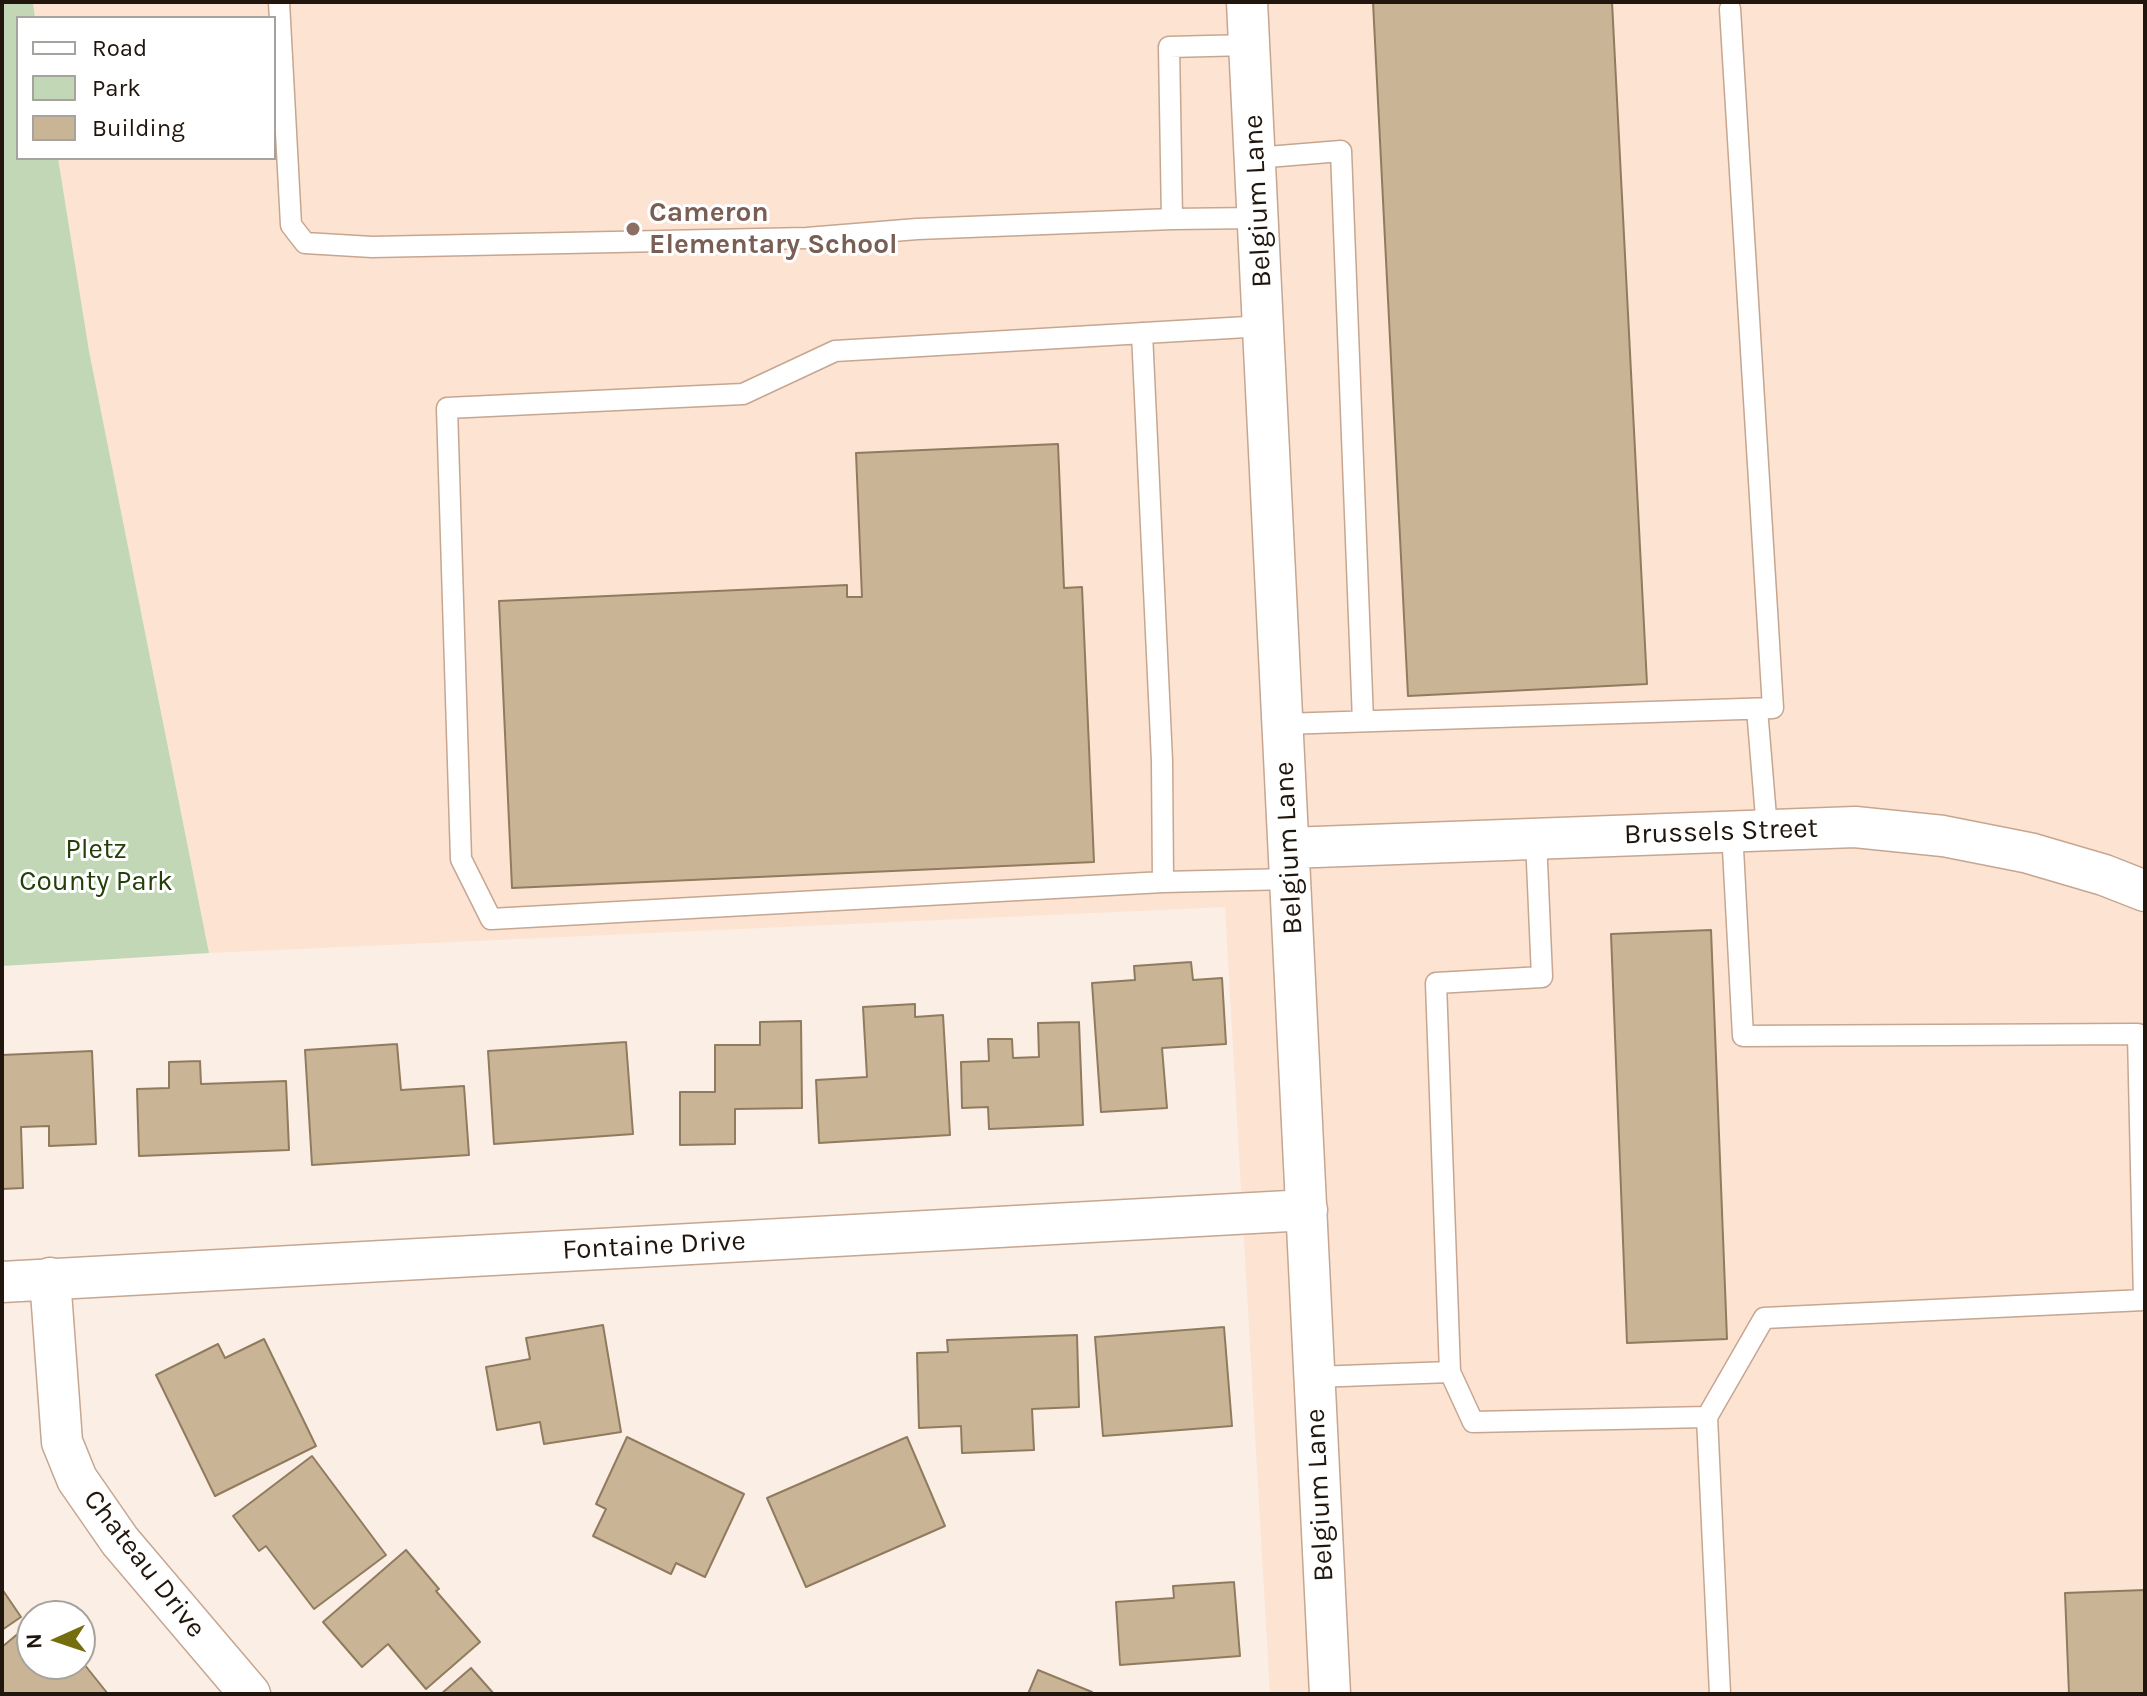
<!DOCTYPE html>
<style>
body{margin:0}
#map{position:relative;width:2147px;height:1696px;overflow:hidden;background:#fbeee4;font-family:Karla,sans-serif}
canvas{display:block}
.frame{position:absolute;inset:0;border:4px solid #21160d;pointer-events:none}
.legend{position:absolute;left:16px;top:16px;width:260px;height:144px;box-sizing:border-box;background:#fff;border:2px solid #a6a29e;margin:0;padding:10px 14px;list-style:none;font-size:24px;color:#21160d}
.legend li{display:flex;align-items:center;gap:16px;height:40px}
.legend b{width:40px;border:2px solid #a6a29e}
.north{position:absolute;left:16px;top:1600px;width:80px;height:80px;box-sizing:border-box;background:#fff;border:2px solid #a6a29e;border-radius:50%;rotate:267deg;font-size:22px;font-weight:700;line-height:32px;text-align:center;color:#21160d}
.north::after{content:'';display:block;margin:auto;width:28px;height:36px;background:#756e0e;clip-path:polygon(50% 0,100% 100%,50% 72%,0 100%)}
</style>
<div id="map">
<canvas width="2147" height="1696"></canvas>
<div class="frame"></div>
<ul class="legend">
<li><b style="height:10px;background:#fff"></b>Road</li>
<li><b style="height:22px;background:#c2d7b5"></b>Park</li>
<li><b style="height:22px;background:#cab496"></b>Building</li>
</ul>
<div class="north">N</div>
</div>
<script>
const g = document.querySelector('canvas').getContext('2d');
g.lineJoin = 'round';
function fill(path, color) {
  g.fillStyle = color;
  g.fill(path, 'evenodd');
}
function poly(rows) {
  const path = new Path2D();
  for (const r of rows) {
    path.moveTo(r[0], r[1]);
    for (let i = 2; i < r.length; i += 2) path.lineTo(r[i], r[i + 1]);
  }
  return path;
}
function strokePath(path, color, width, dash) {
  g.strokeStyle = color;
  g.lineWidth = width;
  g.lineCap = dash ? 'butt' : 'round';
  g.setLineDash(dash || []);
  g.stroke(path);
}
function write(font, color, halo, rows, align = 'center') {
  g.font = font + ' Karla,sans-serif';
  g.lineWidth = 6;
  g.setLineDash([]);
  g.textBaseline = 'middle';
  g.strokeStyle = halo;
  g.fillStyle = color;
  for (const [text, x, y, turn = 0] of rows) {
    g.save();
    g.translate(x, y);
    g.rotate((+turn || 0) * Math.PI / 180);
    g.textAlign = isNaN(turn) ? turn : align;
    if (halo) g.strokeText(text, 0, 0);
    g.fillText(text, 0, 0);
    g.restore();
  }
}
fill(poly([
 [33,2,2145,2,2145,1694,1270,1694,1225,907,209,953,89,351,58,158,274,158,274,18,35,18]
]), '#fce3d2');
fill(poly([
 [2,2,33,2,35,18,18,18,18,158,58,158,89,351,209,953,2,966]
]), '#c2d7b5');
const building = poly([
 [1373,2,1612,2,1647,684,1408,696,1373,2],
 [1058,444,1064,588,1082,587,1094,862,512,888,499,601,847,585,847,597,862,597,856,453,1058,444],
 [1711,930,1727,1339,1627,1343,1611,934,1711,930],
 [1191,962,1193,980,1222,978,1226,1044,1162,1048,1167,1108,1101,1112,1092,983,1135,980,1134,966,1191,962],
 [915,1004,915,1017,943,1015,950,1135,819,1143,816,1080,867,1077,863,1007,915,1004],
 [801,1021,802,1108,735,1109,735,1144,680,1145,680,1092,715,1092,715,1045,760,1045,760,1022,801,1021],
 [1079,1022,1083,1125,989,1129,988,1107,962,1108,961,1062,989,1061,988,1039,1012,1039,1013,1058,1039,1057,1038,1023,1079,1022],
 [626,1042,633,1134,494,1144,488,1051,626,1042],
 [397,1044,401,1090,464,1086,469,1155,312,1165,305,1050,397,1044],
 [92,1051,96,1144,49,1146,49,1126,21,1127,23,1188,2,1189,2,1055,92,1051],
 [200,1061,201,1084,286,1081,289,1150,139,1156,137,1089,169,1088,169,1062,200,1061],
 [603,1325,621,1432,544,1444,540,1422,497,1430,486,1367,530,1359,526,1338,603,1325],
 [1224,1327,1232,1426,1103,1436,1095,1337,1224,1327],
 [1077,1335,1079,1407,1032,1409,1034,1450,962,1453,961,1426,919,1428,917,1353,948,1352,947,1340,1077,1335],
 [264,1339,316,1446,215,1496,156,1375,218,1344,225,1358,264,1339],
 [627,1437,744,1494,705,1577,676,1563,671,1574,593,1536,606,1509,596,1504,627,1437],
 [907,1437,945,1526,806,1587,767,1498,907,1437],
 [312,1456,386,1555,314,1609,266,1546,259,1551,233,1516,312,1456],
 [406,1550,439,1589,436,1591,480,1642,426,1689,388,1644,362,1667,323,1622,406,1550],
 [1234,1582,1240,1656,1120,1665,1116,1602,1174,1598,1173,1586,1234,1582],
 [2,1589,21,1617,2,1630,2,1589],
 [2145,1590,2145,1694,2069,1694,2065,1593,2145,1590],
 [32,1622,32,1664,80,1664,80,1659,108,1694,2,1694,2,1647,32,1622],
 [471,1668,494,1694,441,1694,471,1668],
 [1038,1670,1092,1692,1091,1694,1028,1694,1038,1670]
]);
fill(building, '#cab496');
strokePath(building, '#907b5e', 2);
const lane = poly([
 [279,2,291,225,305,243,372,247,807,238,917,229,1172,219,1257,218],
 [1255,158,1341,151,1363,721],
 [1172,219,1169,47,1249,45],
 [1142,333,1162,761,1163,882,1291,879],
 [1757,709,1767,829],
 [1283,724,1773,708,1730,9],
 [1163,882,491,919,461,859,447,408,743,394,835,351,1264,326],
 [1450,1372,1473,1422,1707,1417,1764,1318,2144,1300,2138,1034,1743,1036,1732,830],
 [1315,1377,1450,1372,1436,983,1542,977,1536,839],
 [1707,1417,1720,1694]
]);
const street = poly([
 [1247,2,1330,1694],
 [1289,848,1855,827,1943,836,2029,853,2104,875,2145,891],
 [50,1278,62,1442,77,1479,120,1541,250,1694],
 [2,1282,1307,1210]
]);
strokePath(lane, '#c6a690', 23);
strokePath(street, '#c6a690', 43);
strokePath(lane, '#fff', 20);
strokePath(street, '#fff', 40);
for (const [x, y, r, color] of [
 [633,229,8,"#8d6e63"]
]) {
  const dot = new Path2D();
  dot.arc(x, y, r, 0, 2 * Math.PI);
  g.fillStyle = color;
  g.fill(dot);
  strokePath(dot, '#fff', 3);
}
write('28px', '#21160d', '#fff', [
 ["Belgium Lane",1258,201,-93],
 ["Brussels Street",1721,832,-2],
 ["Belgium Lane",1289,848,-93],
 ["Fontaine Drive",654,1246,-3],
 ["Belgium Lane",1320,1495,-93],
 ["Chateau Drive",144,1564,52]
]);
write('bold 28px', '#785e54', '#fff', [
 ["Cameron",649,213],
 ["Elementary School",649,245]
], 'left');
write('28px', '#244008', '#fff', [
 ["Pletz",96,850],
 ["County Park",96,882]
]);
</script>
